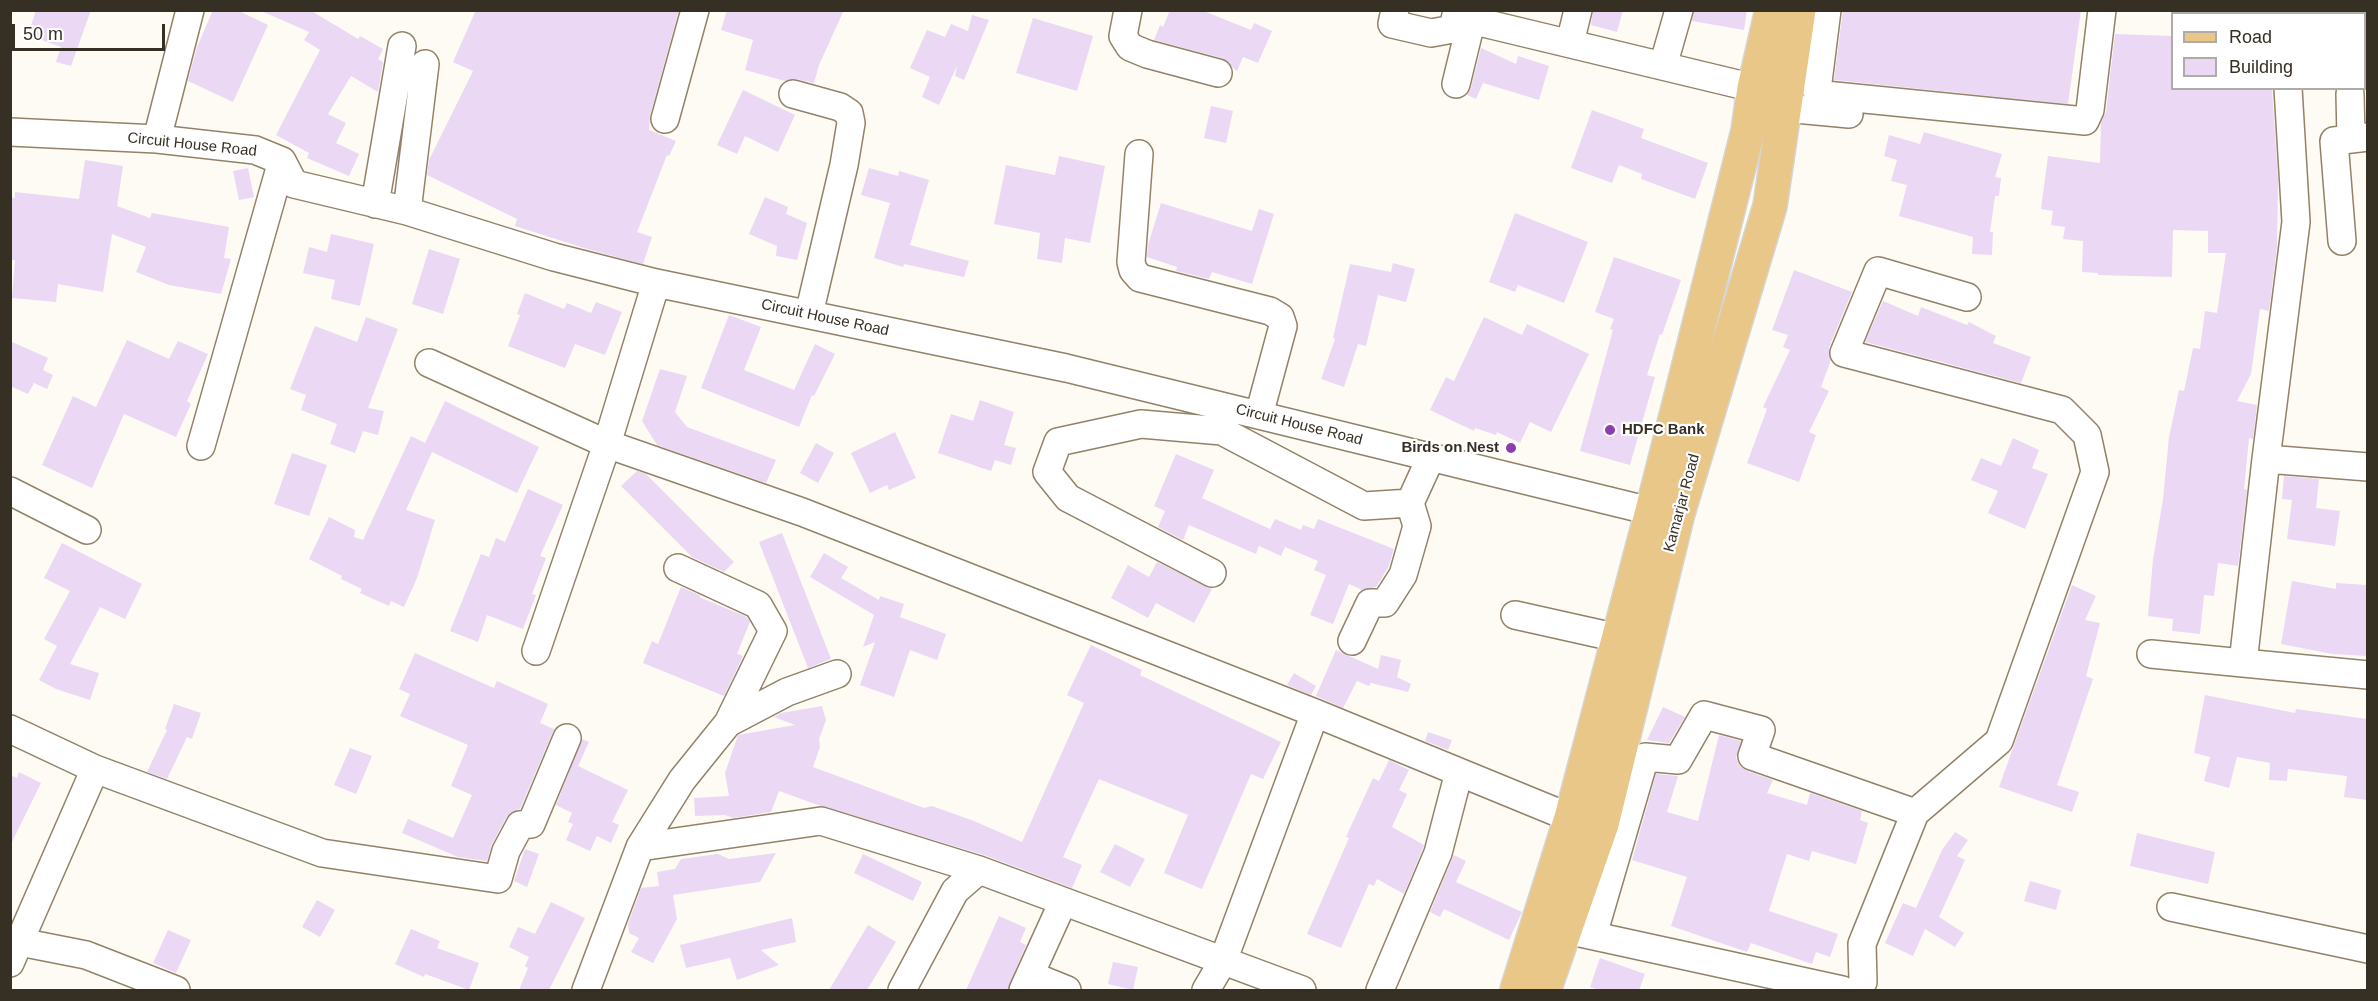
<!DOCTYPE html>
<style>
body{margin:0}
#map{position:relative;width:2378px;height:1001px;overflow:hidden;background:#fefbf5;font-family:Helvetica,sans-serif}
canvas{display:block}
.frame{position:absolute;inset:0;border:12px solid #362f24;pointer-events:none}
.legend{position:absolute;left:2171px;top:12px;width:195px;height:78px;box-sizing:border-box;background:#fff;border:2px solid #afaca7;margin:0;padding:8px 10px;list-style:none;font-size:18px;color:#362f24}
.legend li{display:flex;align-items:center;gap:12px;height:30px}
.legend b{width:30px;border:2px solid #afaca7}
.scale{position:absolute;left:12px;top:24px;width:153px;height:27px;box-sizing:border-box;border:3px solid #362f24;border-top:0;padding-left:8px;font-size:18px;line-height:21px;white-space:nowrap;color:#362f24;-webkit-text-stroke:4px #fff;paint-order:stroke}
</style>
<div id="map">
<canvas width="2378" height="1001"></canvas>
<div class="frame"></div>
<ul class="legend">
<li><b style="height:8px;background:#e8c788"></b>Road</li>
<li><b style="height:16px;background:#ead8f4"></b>Building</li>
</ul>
<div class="scale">50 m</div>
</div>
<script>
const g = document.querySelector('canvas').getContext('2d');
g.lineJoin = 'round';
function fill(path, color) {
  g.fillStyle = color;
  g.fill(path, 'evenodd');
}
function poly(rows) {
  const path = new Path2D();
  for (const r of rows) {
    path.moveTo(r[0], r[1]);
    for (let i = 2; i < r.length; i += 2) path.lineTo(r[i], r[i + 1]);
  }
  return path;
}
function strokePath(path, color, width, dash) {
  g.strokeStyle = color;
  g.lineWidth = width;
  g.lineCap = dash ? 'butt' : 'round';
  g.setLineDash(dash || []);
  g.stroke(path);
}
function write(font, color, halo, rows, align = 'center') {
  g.font = font + ' Helvetica,sans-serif';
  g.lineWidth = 4.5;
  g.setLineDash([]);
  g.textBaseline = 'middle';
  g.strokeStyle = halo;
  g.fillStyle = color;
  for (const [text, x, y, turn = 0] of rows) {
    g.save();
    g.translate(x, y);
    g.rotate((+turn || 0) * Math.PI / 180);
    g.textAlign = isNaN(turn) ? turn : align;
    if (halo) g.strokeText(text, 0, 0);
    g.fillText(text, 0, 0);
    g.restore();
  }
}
fill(poly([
 [36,10,91,10,71,66,56,62,61,47,28,35],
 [213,10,237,10,268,25,233,102,188,81,197,47],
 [259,10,310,10,358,39,360,36,383,49,378,59,383,62,378,92,351,76,328,114,346,123,336,143,359,154,349,176,307,158,309,153,276,135,320,50,304,40,309,32],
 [476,10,679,10,650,115,649,130,676,141,669,156,667,155,637,232,652,237,643,264,587,249,515,226,517,219,427,175,429,160,473,71,453,62],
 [727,10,844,10,819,65,814,83,797,79,785,81,745,70,753,40,721,30],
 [1170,10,1201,10,1251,30,1254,23,1272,31,1258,63,1243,57,1237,71,1222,58,1154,40,1160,25,1163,27],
 [1593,10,1623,10,1617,32,1591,25],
 [1694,10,1747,10,1744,30,1692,21],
 [1843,10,2081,10,2068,104,1834,80],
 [972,15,989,20,964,80,955,76,957,66,939,105,922,97,930,77,910,68,927,30,945,37,951,24,968,31],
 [1033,18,1093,36,1077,91,1016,73],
 [2115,34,2172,36,2172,88,2272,88,2278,180,2277,247,2269,311,2260,309,2251,374,2237,401,2257,405,2253,439,2249,438,2244,489,2247,490,2238,566,2218,563,2214,596,2204,595,2200,634,2172,631,2173,619,2148,616,2153,560,2163,499,2169,437,2179,390,2184,391,2193,348,2200,349,2205,311,2217,313,2226,253,2208,253,2208,231,2173,230,2172,277,2098,275,2098,273,2082,272,2083,241,2063,239,2065,227,2051,225,2053,211,2041,209,2048,156,2100,163,2101,123,2106,112],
 [1481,48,1516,64,1518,56,1549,66,1539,100,1483,83,1476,99,1467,95,1471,88],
 [743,90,795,115,778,152,745,136,737,154,717,145],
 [1211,106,1233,111,1226,143,1204,138],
 [1592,110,1644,129,1641,138,1708,163,1695,199,1641,179,1642,174,1619,165,1612,183,1571,168],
 [1924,132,2002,154,1995,177,2001,178,1999,196,1995,196,1990,232,1993,232,1992,255,1972,254,1973,237,1899,216,1907,185,1891,181,1897,160,1884,156,1889,135,1920,144],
 [1059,156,1105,166,1090,243,1065,238,1062,263,1037,259,1040,233,994,224,1006,165,1055,175],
 [85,160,123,166,117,206,150,218,152,213,229,227,224,258,231,259,221,294,169,285,136,272,146,247,112,234,103,292,58,284,56,302,12,298,15,260,10,260,10,197,15,198,15,192,79,199],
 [248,168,254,197,239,200,233,171],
 [869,168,898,176,899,171,929,180,910,245,969,261,964,277,904,264,903,267,874,258,890,203,861,195],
 [765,197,788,207,786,214,807,223,797,260,776,256,777,246,749,234],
 [1161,203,1252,231,1259,209,1274,214,1252,284,1212,272,1209,279,1176,271,1177,267,1147,257,1148,245],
 [1515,213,1588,242,1564,303,1518,285,1515,292,1489,282],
 [331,234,374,244,360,306,331,299,335,280,303,273,309,247,327,252],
 [429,249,460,259,443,314,412,304],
 [1614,257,1681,280,1662,335,1660,334,1647,375,1655,377,1630,465,1580,451,1613,330,1610,329,1614,319,1595,312],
 [1393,263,1415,269,1406,302,1378,295,1366,346,1358,344,1344,387,1321,379,1335,339,1333,338,1350,264,1391,272],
 [1794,270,1852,292,1829,347,1831,360,1821,387,1829,391,1809,432,1816,435,1799,482,1747,463,1767,409,1763,407,1790,350,1783,347,1788,335,1772,330],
 [525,293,564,309,567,303,591,313,596,302,622,312,605,355,575,344,565,368,508,346,520,315,517,314],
 [1883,301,1918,316,1921,307,1967,325,1969,322,1996,336,1993,343,2031,357,2021,383,1865,342],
 [729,315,761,327,744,370,794,390,815,344,835,354,814,396,812,395,799,427,701,388],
 [366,317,398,329,368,408,384,411,378,435,363,431,355,453,330,444,337,424,301,410,306,395,290,389,315,326,357,342],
 [1484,317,1522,335,1527,324,1589,354,1551,432,1530,422,1520,443,1497,432,1496,435,1475,428,1474,431,1430,410,1446,377,1454,381],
 [127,340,169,359,178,341,208,354,187,401,191,404,176,437,124,414,92,488,42,465,73,396,96,407],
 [10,341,48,358,43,370,53,375,47,389,34,383,28,394,10,386],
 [660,369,687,376,675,412,687,427,776,460,766,483,657,445,642,421],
 [980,400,1014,412,1004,445,1016,448,1011,465,995,460,991,471,938,453,951,414,973,421],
 [445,401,539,447,517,493,432,452,406,510,435,520,417,578,404,607,391,601,389,606,360,593,362,589,341,579,342,576,309,559,329,517,355,530,354,537,363,540,411,436,425,443],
 [895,432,916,478,889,490,887,485,870,493,851,453],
 [2013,438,2039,450,2032,468,2048,474,2025,529,1988,513,1998,491,1971,480,1981,458,2001,466],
 [816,443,834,453,818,483,800,473],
 [292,453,327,465,309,516,274,504],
 [1176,454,1214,470,1202,498,1270,529,1275,519,1301,530,1303,525,1314,529,1318,519,1394,549,1388,568,1376,587,1362,590,1349,584,1333,624,1310,615,1326,575,1314,570,1318,561,1285,547,1281,556,1259,546,1256,554,1189,525,1183,540,1158,527,1165,511,1154,506],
 [637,471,646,474,734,562,724,572,692,557,621,486],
 [2284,476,2319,479,2316,508,2340,511,2335,546,2287,539,2292,500,2282,499],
 [528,489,563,505,540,556,546,558,532,594,536,595,523,629,487,615,478,642,450,631,481,554,489,557,496,538,505,542],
 [782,533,831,659,808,668,759,542],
 [62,543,142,584,125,619,100,607,70,664,99,673,90,700,56,689,39,680,57,646,44,639,70,591,44,578],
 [824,553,848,567,841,578,879,600,880,596,904,604,900,617,946,634,937,660,910,650,894,697,860,685,875,642,863,647,874,615,810,577],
 [1157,562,1212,589,1194,623,1156,603,1148,618,1111,598,1128,565,1149,577],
 [2292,581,2336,589,2336,583,2367,585,2367,656,2332,654,2281,644],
 [2072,585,2096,596,2085,620,2100,623,2086,676,2093,679,2057,785,2079,792,2072,812,1999,787],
 [681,587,701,596,699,597,747,617,750,622,737,654,743,656,724,696,643,663,652,641,658,644],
 [1091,645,1142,670,1140,675,1281,742,1263,779,1251,774,1202,889,1164,873,1188,815,1099,779,1063,857,1082,865,1072,888,984,855,818,805,779,791,771,812,733,818,725,815,695,816,694,798,729,796,725,773,738,735,795,725,774,717,781,713,822,706,826,720,819,739,820,747,813,767,924,808,932,806,974,821,1022,842,1084,703,1067,695],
 [1336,650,1378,669,1381,655,1401,660,1397,677,1411,684,1408,692,1371,683,1369,686,1357,681,1343,708,1316,696],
 [415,653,494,688,497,681,548,704,540,723,554,729,520,809,512,812,506,818,492,844,487,861,458,857,402,833,408,819,453,838,472,795,451,786,468,745,400,716,410,694,399,689],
 [1294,673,1316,686,1311,695,1287,685],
 [2205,695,2295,713,2296,709,2367,719,2367,800,2344,797,2347,776,2288,769,2287,781,2269,780,2270,763,2237,757,2229,788,2204,781,2210,757,2194,753],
 [174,704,201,713,192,739,187,737,167,779,147,772,167,730,165,729],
 [1663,707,1685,717,1669,743,1647,740],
 [1428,732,1452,740,1448,750,1425,741],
 [1719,735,1741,741,1736,758,1740,766,1747,771,1773,780,1767,793,1807,805,1810,793,1862,811,1860,820,1868,823,1856,864,1812,851,1809,861,1787,854,1769,911,1838,934,1830,957,1816,952,1812,964,1751,943,1747,952,1671,926,1687,877,1632,860,1656,774,1678,776,1667,812,1698,821],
 [582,739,589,742,578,766,628,790,612,822,619,825,611,843,597,836,590,851,566,840,573,824,568,822,572,813,556,805],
 [350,748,372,756,356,794,334,785],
 [1389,760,1409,770,1399,790,1407,794,1392,827,1424,845,1423,848,1404,894,1377,879,1374,886,1369,884,1341,948,1307,934,1349,838,1346,837,1373,778,1379,781],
 [19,772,41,783,10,846,10,775,17,778],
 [1955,832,1968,840,1957,856,1965,860,1939,917,1964,933,1955,947,1925,929,1913,956,1885,943,1903,903,1916,908,1942,850],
 [2137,833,2215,852,2208,884,2130,866],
 [1115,844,1145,859,1130,887,1100,872],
 [525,849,539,854,527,887,514,881],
 [776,853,760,882,673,895,677,919,653,963,631,952,639,938,629,933,628,924,641,888,659,886,657,872,675,869,681,859,718,854,729,859],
 [863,854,922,882,913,901,854,873],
 [1454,855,1466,861,1456,882,1522,912,1509,940,1444,909,1440,917,1430,912],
 [2030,881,2061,890,2056,910,2024,901],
 [317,900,335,910,320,937,302,927],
 [551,902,585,918,549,990,519,990,528,968,525,966,529,957,509,947,518,927,535,934],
 [999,916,1026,928,1020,942,1026,945,1007,990,966,990],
 [792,918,796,942,761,950,779,965,737,980,730,958,686,968,680,945],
 [868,925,896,942,867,990,829,990],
 [411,929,440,941,437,948,479,963,469,990,425,974,424,977,395,964],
 [168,930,191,940,176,973,153,963],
 [1600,958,1645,974,1639,990,1600,990,1590,987],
 [1113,962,1138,967,1133,990,1108,984]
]), '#ead8f4');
const minor = poly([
 [1128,10,1123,36,1130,47,1147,54,1218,73],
 [1395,10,1392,24,1431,33,1453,29,1457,10],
 [1827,10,1817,90,1825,95,2085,121,2090,110,2102,10],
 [2282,10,2283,14],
 [1471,20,1754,88],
 [1570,43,1578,10],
 [2364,44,2368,44],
 [1663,66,1679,10],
 [1456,84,1474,10],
 [793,94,840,107,849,113,851,123,844,165,809,314],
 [2350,94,2351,139],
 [1785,108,1849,114],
 [665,119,695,10],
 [10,132,157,139,255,150,282,161,294,184,407,211,554,257,656,283,1066,368,1671,516],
 [157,139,190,10],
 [1139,154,1131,262,1133,270,1140,278,1270,311,1280,317,1283,326,1259,415],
 [375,204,402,46],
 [407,211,425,64],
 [2342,241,2334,141,2368,137],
 [429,363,607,444,656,283],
 [201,446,282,161],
 [2266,459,2296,222,2288,88],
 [2368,467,2266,459,2243,663,2368,675],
 [10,491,87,530],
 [1410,503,1431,457],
 [678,568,758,605,773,631,728,723],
 [1212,573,1068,498,1047,472,1058,442,1141,424,1222,431,1364,506,1410,503,1417,526,1403,575,1385,603,1370,603,1352,641],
 [1515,615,1618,638],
 [536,651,607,444,802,512,1315,713,1571,818],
 [2151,654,2243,663],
 [10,729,95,769,322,853,498,879,506,851,520,825,531,824,567,738],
 [640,847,821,821,979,870],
 [2171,907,2368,949],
 [1576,932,1842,990],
 [1593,935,1645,757,1678,760,1704,715,1761,730,1752,756,1915,813],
 [20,942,86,955,176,990],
 [10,963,95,769],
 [1030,975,1067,990],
 [1863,982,1862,944,1915,813,1999,741,2095,472,2087,435,2062,410,1844,353,1878,271,1967,297],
 [586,990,640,847,682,780,728,723,787,692,837,674],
 [902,990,955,891,979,870,1302,990],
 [1023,990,1063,902],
 [1206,990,1223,961,1315,713],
 [1380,990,1438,853,1459,772]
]);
const major = poly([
 [1517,990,1571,818,1652,511,1748,131,1754,88,1772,10],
 [1544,990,1602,824,1678,513,1770,206,1799,10]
]);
strokePath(minor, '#928268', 30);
strokePath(major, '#d7d5d3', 36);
strokePath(minor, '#fff', 27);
strokePath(major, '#e8c788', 33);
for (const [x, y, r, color] of [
 [1610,430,6,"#8d3eae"],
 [1511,448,6,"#8d3eae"]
]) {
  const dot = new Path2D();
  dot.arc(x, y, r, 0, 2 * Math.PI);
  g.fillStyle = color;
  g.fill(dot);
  strokePath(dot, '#fff', 2);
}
write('15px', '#362f24', '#fff', [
 ["Circuit House Road",192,145,6],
 ["Circuit House Road",825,318,12],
 ["Circuit House Road",1299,425,14],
 ["Kamarjar Road",1682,503,-75]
]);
write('bold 15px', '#362f24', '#fff', [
 ["HDFC Bank",1622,430],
 ["Birds on Nest",1499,448,"right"]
], 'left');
</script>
